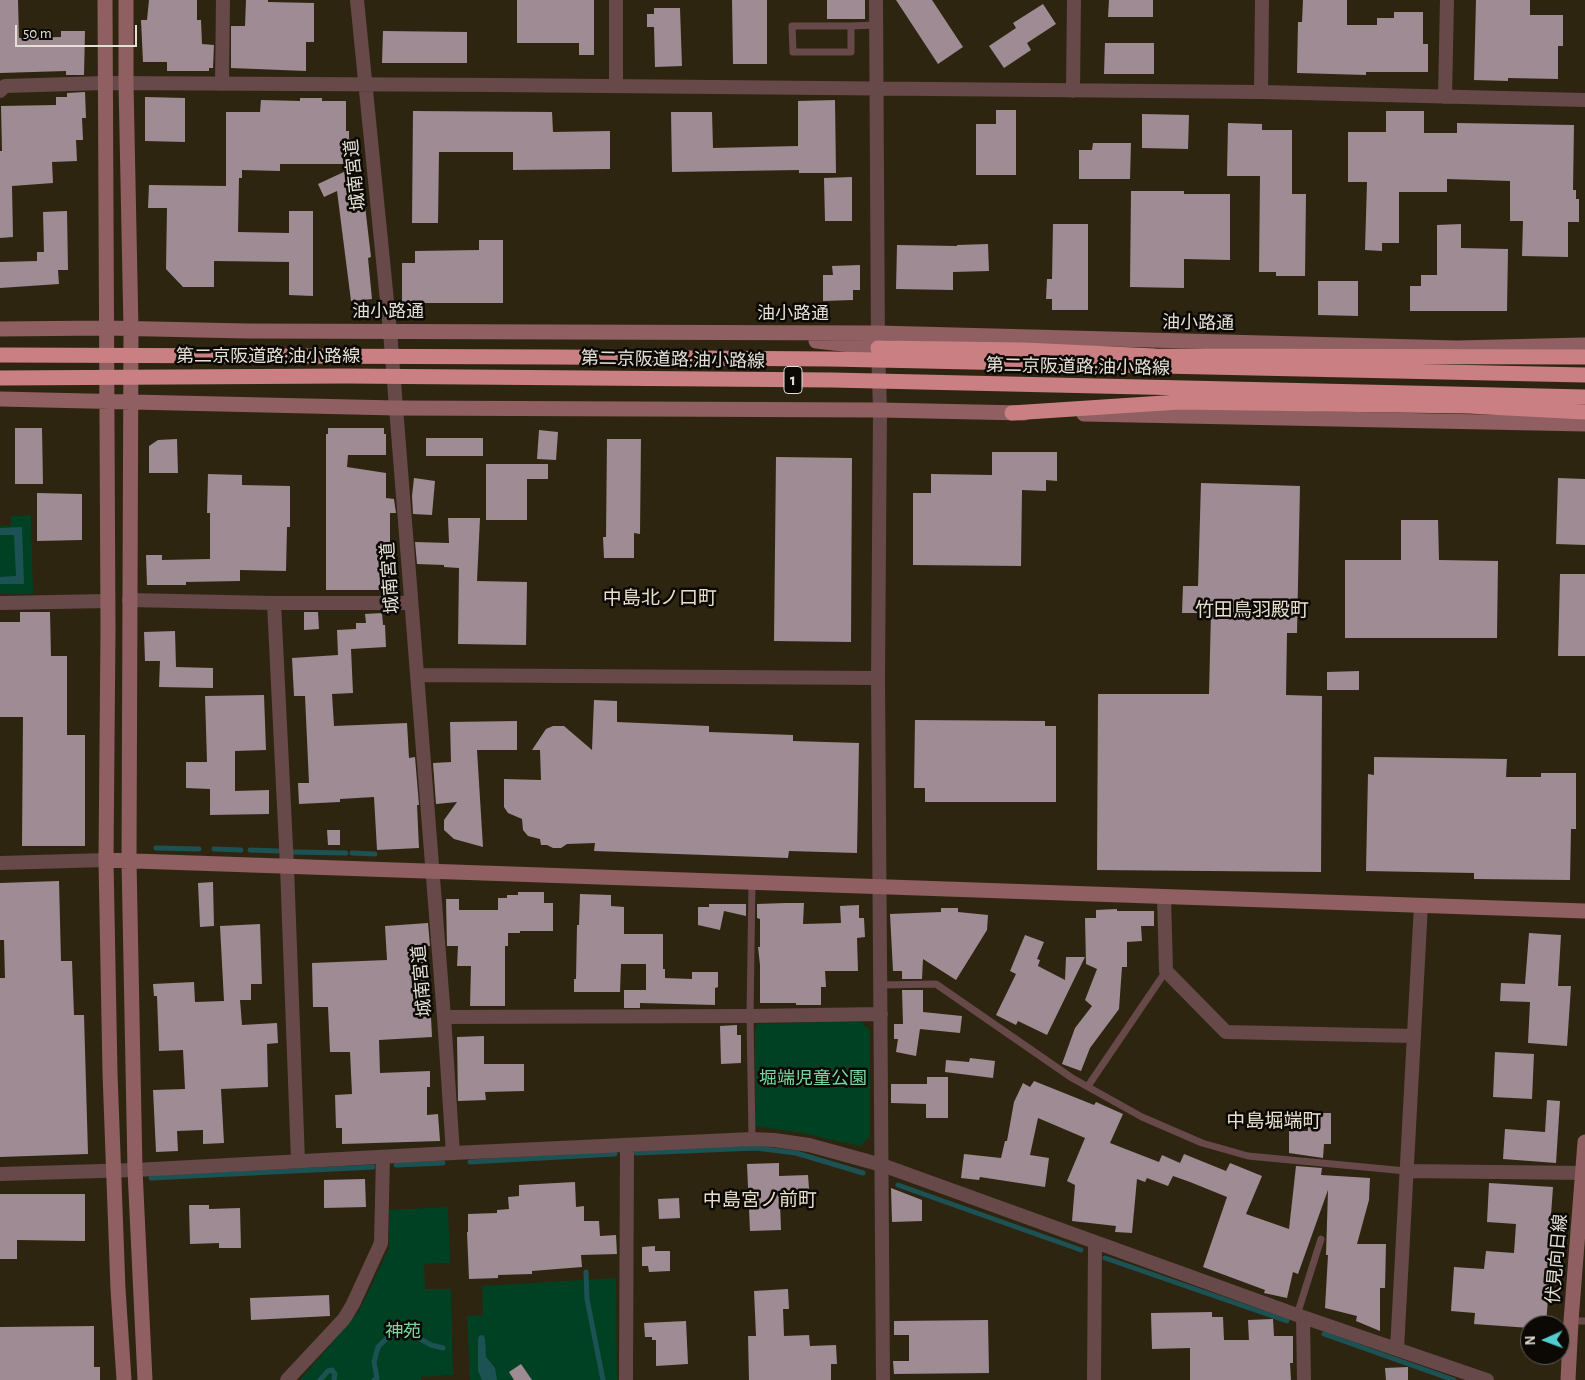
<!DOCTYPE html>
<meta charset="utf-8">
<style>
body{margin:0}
#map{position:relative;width:1585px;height:1380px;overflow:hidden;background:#251f11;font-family:"Alegreya Sans",sans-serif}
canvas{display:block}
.north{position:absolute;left:1520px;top:1315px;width:50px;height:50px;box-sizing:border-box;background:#0c0905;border:1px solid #625f59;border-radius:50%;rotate:268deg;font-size:14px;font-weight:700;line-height:20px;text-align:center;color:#e4e0d7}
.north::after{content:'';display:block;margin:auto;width:18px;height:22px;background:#52cdce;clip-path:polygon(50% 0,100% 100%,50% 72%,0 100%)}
.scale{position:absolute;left:15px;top:25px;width:122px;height:22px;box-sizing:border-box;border:2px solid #e4e0d7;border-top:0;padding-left:6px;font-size:15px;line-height:18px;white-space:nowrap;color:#e4e0d7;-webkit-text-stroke:4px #0c0905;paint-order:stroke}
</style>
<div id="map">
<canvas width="1585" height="1380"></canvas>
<div class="north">N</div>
<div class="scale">50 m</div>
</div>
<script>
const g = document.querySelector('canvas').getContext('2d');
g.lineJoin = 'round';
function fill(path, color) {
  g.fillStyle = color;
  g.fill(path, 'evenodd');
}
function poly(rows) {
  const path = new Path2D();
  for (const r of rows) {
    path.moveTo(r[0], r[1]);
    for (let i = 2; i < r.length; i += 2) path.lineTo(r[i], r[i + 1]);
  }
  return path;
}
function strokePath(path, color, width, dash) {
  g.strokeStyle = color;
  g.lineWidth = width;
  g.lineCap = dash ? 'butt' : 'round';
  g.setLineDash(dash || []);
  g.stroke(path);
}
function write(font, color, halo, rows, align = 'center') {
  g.font = font + ' "Alegreya Sans","Noto Sans JP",sans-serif';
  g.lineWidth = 5;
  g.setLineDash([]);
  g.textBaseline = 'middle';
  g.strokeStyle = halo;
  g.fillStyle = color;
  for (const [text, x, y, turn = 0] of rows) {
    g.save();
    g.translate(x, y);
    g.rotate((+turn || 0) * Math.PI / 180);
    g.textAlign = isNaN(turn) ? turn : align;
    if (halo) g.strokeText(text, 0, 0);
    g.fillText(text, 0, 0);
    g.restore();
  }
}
fill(poly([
 [0,0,1585,0,1585,1380,0,1380],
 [1530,1325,1560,1325,1560,1355,1530,1355]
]), '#2e2511');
fill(poly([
 [31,515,33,594,0,594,0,526,11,526,11,516],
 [860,1021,870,1030,870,1136,860,1146,802,1133,755,1126,755,1029,758,1024],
 [448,1207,450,1263,424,1264,425,1289,451,1289,453,1375,421,1377,421,1380,300,1380,359,1311,389,1248,389,1210],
 [616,1278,617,1380,470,1380,467,1316,483,1315,482,1286]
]), '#004123');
fill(poly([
 [22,527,24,584,0,584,0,577,16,576,14,535,0,535,0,528],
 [482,1335,484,1336,485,1339,486,1357,495,1368,497,1380,482,1380,478,1371,478,1340,479,1336]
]), '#1d5255');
strokePath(poly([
 [156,848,199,849],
 [214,849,241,850],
 [250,850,278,851],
 [293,852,346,853],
 [352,853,375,854],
 [636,1153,756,1148,796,1153,863,1173],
 [470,1162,615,1154],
 [396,1165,443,1163],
 [151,1178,373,1167],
 [898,1185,1081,1250],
 [1105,1258,1287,1321],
 [586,1272,587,1299,603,1380],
 [1324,1334,1454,1380],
 [320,1380,328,1371,332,1370,335,1374,334,1380],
 [374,1380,377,1378,374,1362,378,1347,386,1339,399,1332,415,1336,431,1345,443,1348]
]), '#1d5255', 5);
fill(poly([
 [0,0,18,0,19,38,61,37,61,31,85,31,84,75,66,75,66,71,0,73],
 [149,0,197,0,197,20,201,20,202,44,214,45,213,68,209,68,209,71,167,71,167,62,143,62,141,20,147,20],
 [246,0,268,0,268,2,314,3,314,42,306,42,306,71,231,68,231,26,245,26],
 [517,0,594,0,594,55,579,55,579,43,517,43],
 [732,0,767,0,767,64,733,64],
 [827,0,865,0,865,19,827,19],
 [896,0,932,0,963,47,938,64],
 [1109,0,1153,0,1153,17,1108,17],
 [1303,0,1347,0,1347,25,1377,25,1377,18,1394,18,1394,12,1423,12,1423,44,1428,44,1428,72,1366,72,1366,75,1297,73,1298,22,1302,22],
 [1476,0,1530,0,1530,15,1563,15,1563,46,1558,46,1558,79,1508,78,1508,81,1474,80],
 [1043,4,1056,24,1027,43,1031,50,1004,68,989,46,1016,28,1013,23],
 [654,8,680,8,682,66,655,67,654,27,647,27,647,14,654,14],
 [383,31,467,32,467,63,382,63],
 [1105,43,1154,43,1154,74,1104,74],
 [85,92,86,118,82,118,83,140,76,140,77,161,52,162,53,183,12,186,13,237,0,238,0,151,2,151,1,106,56,105,56,97,67,97,67,93],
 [145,97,185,98,185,142,145,141],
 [300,98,322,98,322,101,346,101,346,131,349,131,349,139,356,139,355,152,349,152,348,164,280,164,280,171,242,170,242,178,239,178,238,232,289,233,289,211,313,211,313,296,289,295,289,262,214,261,214,287,183,287,166,269,167,208,148,208,149,185,226,186,226,112,260,112,261,100,300,101],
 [835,100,836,173,799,173,799,170,672,172,671,112,712,112,713,148,798,146,798,101],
 [996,110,1016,110,1016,175,976,175,976,124,996,124],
 [413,111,552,112,553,132,610,131,610,169,513,170,513,152,439,152,438,223,412,223],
 [1386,111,1424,111,1424,133,1457,133,1457,123,1574,125,1573,190,1576,190,1576,199,1579,199,1579,222,1568,222,1568,257,1522,256,1523,221,1510,221,1510,181,1447,179,1447,192,1399,192,1399,243,1382,243,1382,251,1365,250,1367,182,1348,182,1348,132,1386,132],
 [1142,114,1189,115,1188,149,1142,148],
 [1228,123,1262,124,1262,130,1292,130,1292,194,1306,194,1305,276,1276,276,1276,272,1259,272,1260,176,1227,176],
 [1093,143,1131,143,1130,179,1079,179,1079,150,1092,150],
 [348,170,365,206,371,257,368,258,372,299,351,301,337,191,324,197,318,184],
 [852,177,852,221,825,221,824,178],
 [1131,191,1184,191,1184,194,1230,194,1230,260,1184,259,1184,288,1130,287],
 [67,211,68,270,58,270,59,284,0,288,0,262,37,261,37,252,44,252,43,212],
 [1053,224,1088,224,1088,310,1052,310,1052,299,1046,299,1047,279,1052,279],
 [1461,224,1461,248,1508,249,1507,311,1410,311,1410,286,1421,286,1421,275,1437,275,1437,225],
 [479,240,503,240,503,303,402,303,402,263,415,263,415,251,479,250],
 [988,244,989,271,953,272,953,290,896,289,897,245,957,246,957,245],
 [860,265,860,290,853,290,853,300,823,301,823,275,833,275,832,266],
 [1318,281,1358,281,1358,316,1318,315],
 [15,428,42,428,43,484,15,484],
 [328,428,384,428,384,434,386,434,386,455,348,455,347,467,386,473,386,498,394,499,396,513,390,513,390,590,326,590,326,434,328,434],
 [539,430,558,432,556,460,537,459],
 [426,438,483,438,483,456,426,456],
 [177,439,178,473,149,473,149,446,158,440],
 [607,439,641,439,640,534,634,533,634,558,604,558,603,537,606,537],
 [992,452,1057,452,1057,481,1046,480,1046,491,1022,490,1021,566,913,565,913,493,931,493,931,474,992,475],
 [776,457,852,458,851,642,774,641],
 [486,464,548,464,548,479,527,479,527,520,486,520],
 [208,474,242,475,242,485,290,486,290,527,287,527,286,571,240,570,240,581,186,582,186,585,147,585,146,555,162,555,162,560,210,559,210,513,207,513],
 [414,478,435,481,432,515,413,514,412,496],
 [1558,478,1585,479,1585,545,1556,544],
 [1201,483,1300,486,1297,633,1287,633,1286,695,1322,696,1321,872,1097,870,1098,694,1209,694,1211,613,1182,613,1183,586,1198,586],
 [37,493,82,494,82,540,37,541],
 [448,518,480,518,477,581,527,582,526,645,458,644,459,568,444,567,444,565,417,564,415,542,449,543],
 [1401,520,1438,520,1439,560,1498,561,1497,638,1345,638,1345,560,1401,560],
 [1560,574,1585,574,1585,656,1558,656],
 [20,612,50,612,51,656,67,656,67,735,85,735,85,846,22,846,23,717,0,717,0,622,20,622],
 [304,612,318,612,319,629,304,630],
 [382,613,383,625,385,625,386,647,351,649,353,693,332,694,334,726,407,723,409,758,415,757,419,805,417,805,419,848,377,850,374,797,340,799,340,802,299,804,298,783,309,783,305,696,294,696,292,658,338,655,337,630,356,629,356,623,366,623,365,614],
 [175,631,176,667,213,668,213,688,159,687,160,661,145,661,144,632],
 [1359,671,1359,690,1327,690,1327,672],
 [264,695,266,750,235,751,235,791,269,790,269,814,210,815,210,789,186,788,186,762,207,762,205,696],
 [594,700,617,701,617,722,709,726,709,732,793,735,793,741,859,743,857,853,789,851,788,858,594,851,595,843,567,844,561,848,553,848,547,845,541,845,540,839,528,836,523,830,522,819,508,813,504,807,504,779,541,780,540,750,532,750,546,729,553,726,564,726,592,750],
 [915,720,1045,721,1045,726,1056,726,1056,802,925,802,925,788,914,788],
 [517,721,517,750,477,750,483,847,454,839,444,830,444,820,457,802,436,804,433,763,451,762,450,722],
 [1374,757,1507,759,1506,777,1541,777,1541,773,1576,773,1576,829,1571,829,1570,880,1474,879,1474,873,1366,871,1368,774,1374,775],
 [327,830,340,830,340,845,328,845],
 [59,881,61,961,72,961,74,1015,84,1015,88,1154,0,1157,0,978,5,978,4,940,0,940,0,883],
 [213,882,214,926,200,927,198,883],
 [518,892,544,892,544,903,553,903,553,931,520,931,520,933,508,933,508,946,505,946,505,1006,470,1006,471,966,457,966,458,946,447,946,446,899,459,899,459,910,498,910,498,898,507,898,507,895,518,895],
 [580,894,611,895,611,906,624,907,624,934,663,934,663,969,665,969,665,978,692,979,692,972,718,972,718,987,715,988,715,1005,640,1003,640,1008,624,1008,624,990,646,990,646,964,621,964,620,992,574,992,574,979,576,979,577,925,579,925],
 [786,903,804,903,803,924,841,923,840,906,859,905,859,918,864,918,865,937,857,938,858,971,825,971,826,987,821,987,821,1005,796,1005,796,1003,760,1003,760,965,758,947,760,947,760,919,757,918,757,904],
 [709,904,746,904,746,916,724,911,720,930,698,925,698,907,709,907],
 [941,908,958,908,958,912,988,915,987,930,956,980,923,959,922,979,902,979,902,971,893,971,890,914,941,912],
 [1117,909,1117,911,1154,911,1154,926,1141,926,1142,941,1127,942,1127,967,1122,967,1119,1009,1090,1048,1081,1071,1062,1064,1075,1028,1092,1006,1085,1000,1097,969,1086,964,1085,918,1096,918,1096,910],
 [428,923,430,946,424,946,428,1017,431,1017,432,1037,379,1040,380,1073,430,1071,430,1087,427,1087,427,1115,438,1114,440,1141,342,1144,342,1128,336,1128,335,1095,352,1094,350,1052,330,1052,328,1007,313,1007,312,963,387,960,385,926],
 [260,924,262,984,251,984,251,1000,240,1000,242,1025,277,1023,278,1043,267,1044,268,1087,221,1089,224,1143,203,1144,203,1130,177,1131,178,1151,156,1152,153,1090,185,1089,183,1050,159,1051,157,996,154,996,153,984,194,982,195,1002,224,1001,220,926],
 [1529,933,1561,935,1558,986,1571,986,1567,1046,1528,1043,1530,1002,1500,1001,1501,983,1525,984],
 [1025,935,1044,942,1037,959,1040,960,1038,966,1065,980,1066,957,1085,957,1047,1035,1018,1021,1016,1025,996,1015,1016,974,1010,971],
 [902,990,923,990,923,1012,962,1016,960,1033,920,1029,916,1056,896,1052,898,1039,894,1039,894,1024,903,1024],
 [737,1025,737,1035,741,1035,741,1063,721,1064,720,1026],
 [484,1036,484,1064,524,1064,524,1091,485,1092,486,1100,458,1101,457,1037],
 [1495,1052,1534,1054,1532,1099,1493,1097],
 [970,1058,995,1061,993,1078,945,1072,946,1060,969,1062],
 [927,1077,948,1077,948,1118,926,1118,926,1104,891,1103,891,1084,927,1084],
 [1034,1081,1094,1105,1096,1102,1123,1114,1110,1143,1159,1162,1162,1155,1180,1163,1184,1154,1226,1171,1230,1163,1262,1176,1246,1214,1289,1229,1296,1166,1322,1168,1321,1175,1370,1178,1369,1200,1357,1244,1386,1244,1385,1288,1380,1288,1380,1331,1356,1321,1357,1316,1325,1308,1328,1255,1326,1255,1328,1190,1298,1274,1293,1272,1287,1298,1264,1293,1265,1290,1203,1267,1227,1197,1190,1182,1173,1176,1168,1186,1147,1178,1145,1182,1137,1179,1132,1233,1115,1232,1116,1226,1072,1221,1075,1185,1067,1181,1085,1138,1038,1118,1030,1155,1049,1158,1045,1187,980,1177,979,1180,961,1178,964,1154,1001,1158,1005,1141,1007,1141,1014,1102,1023,1083,1030,1087],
 [1547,1100,1560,1101,1556,1163,1503,1159,1505,1129,1545,1132],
 [1308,1113,1331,1113,1331,1144,1324,1144,1323,1158,1289,1153,1289,1131,1308,1131],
 [779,1163,779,1176,808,1175,810,1202,780,1203,781,1230,750,1231,747,1164],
 [365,1179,366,1207,324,1208,324,1180],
 [575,1182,576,1207,584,1206,584,1221,599,1221,600,1236,616,1235,617,1254,581,1255,582,1267,532,1271,532,1274,498,1275,498,1278,469,1279,467,1232,468,1232,468,1214,497,1213,497,1210,509,1209,508,1197,519,1196,519,1185],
 [1489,1183,1553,1187,1550,1229,1553,1229,1546,1325,1530,1325,1530,1328,1474,1324,1475,1313,1451,1311,1454,1267,1484,1269,1486,1251,1514,1253,1516,1224,1487,1222],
 [891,1188,922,1200,922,1221,892,1222],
 [0,1194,85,1194,85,1241,17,1240,17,1259,0,1259],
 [679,1198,680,1218,659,1219,658,1199],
 [189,1205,209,1205,209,1209,240,1208,241,1248,219,1248,219,1243,190,1244],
 [655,1246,655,1251,670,1251,670,1271,649,1272,648,1266,642,1266,642,1247],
 [788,1289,789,1309,783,1309,784,1336,809,1335,810,1346,836,1345,837,1364,831,1364,831,1380,749,1380,748,1336,756,1336,754,1291],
 [329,1295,330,1316,251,1320,250,1298],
 [1212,1312,1212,1317,1223,1317,1224,1340,1249,1340,1248,1320,1273,1319,1274,1336,1293,1336,1293,1363,1290,1363,1291,1380,1190,1380,1190,1348,1152,1349,1151,1313],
 [988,1320,989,1373,894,1374,893,1361,909,1361,909,1335,894,1335,894,1321],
 [686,1321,688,1364,656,1366,656,1340,652,1340,652,1337,645,1337,644,1323],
 [94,1326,94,1367,100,1367,100,1380,0,1380,0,1327],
 [521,1364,532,1380,514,1380,509,1372],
 [1408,1367,1408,1380,1386,1380,1385,1368]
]), '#9e8b94');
strokePath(poly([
 [792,26,851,26,851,52,793,52,792,26],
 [851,26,876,25],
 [880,985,936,984,1072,1078,1142,1117,1202,1143,1248,1156,1406,1171],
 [1088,1086,1166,971],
 [752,1139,750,1016,752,883],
 [1297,1315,1321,1239],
 [1571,1321,1585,1321]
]), '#674949', 7);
strokePath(poly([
 [357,0,390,331,444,1017,453,1153],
 [616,0,616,86],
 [876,0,878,348,880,410,878,678,883,1380],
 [222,84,223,0],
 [0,91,5,86,105,83,495,85,1261,92,1585,100],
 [1073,91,1074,0],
 [1261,92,1262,0],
 [1445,97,1447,0],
 [129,600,274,603,411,603],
 [0,603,108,601],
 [274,603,287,867,298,1161],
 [417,675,878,678],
 [0,863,106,860],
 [1164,896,1166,971,1226,1032,1414,1036],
 [444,1017,750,1016,881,1014],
 [1406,1171,1585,1173],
 [0,1174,135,1170,453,1153,752,1139,774,1140,809,1145,882,1165,1297,1315,1487,1380],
 [1303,1317,1304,1380],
 [1397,1349,1421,905],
 [287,1380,344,1319,353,1304,381,1243,383,1157],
 [626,1380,627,1146],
 [1094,1380,1095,1243]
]), '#674949', 14);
strokePath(poly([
 [105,0,108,629,106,860,110,1073,118,1289,124,1380],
 [126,0,126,83,131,329,129,860,135,1170,145,1380],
 [0,329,106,328,247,331,878,333,1456,348,1585,345],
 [816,341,878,348],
 [0,399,396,408,880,410,1024,413],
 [1084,414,1585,424],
 [106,860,1585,911],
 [1568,1380,1571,1321,1585,1142]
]), '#8f5f61', 15);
strokePath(poly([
 [878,348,1023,350,1155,356,1585,357],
 [1012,413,1179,402,1469,406,1585,412]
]), '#ca8082', 15);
strokePath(poly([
 [0,355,555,357,830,359,1585,375],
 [0,378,345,376,832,380,1585,397]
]), '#ca8082', 15);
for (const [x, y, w] of [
 [793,380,18]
]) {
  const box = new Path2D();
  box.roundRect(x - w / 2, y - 13.5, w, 27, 4);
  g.fillStyle = '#0c0905';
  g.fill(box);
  strokePath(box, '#e4e0d7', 1);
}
write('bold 16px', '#e4e0d7', null, [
 ["1",793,380]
]);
write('18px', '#e4e0d7', '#0c0905', [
 ["城南宮道",355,175,-96],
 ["油小路通",388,312],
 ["油小路通",793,314],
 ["油小路通",1198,323,1],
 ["第二京阪道路;油小路線",268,357],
 ["第二京阪道路;油小路線",673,360,1],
 ["第二京阪道路;油小路線",1078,367,1],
 ["城南宮道",390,578,-94],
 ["城南宮道",422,981,-95],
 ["伏見向日線",1557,1259,-85]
]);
write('18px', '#78d79e', '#0c0905', [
 ["堀端児童公園",813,1079],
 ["神苑",403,1332]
]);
write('19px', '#e9e0ce', '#0c0905', [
 ["中島北ノ口町",660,598],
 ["竹田鳥羽殿町",1252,610],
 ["中島堀端町",1274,1121],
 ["中島宮ノ前町",760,1200]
]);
</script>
